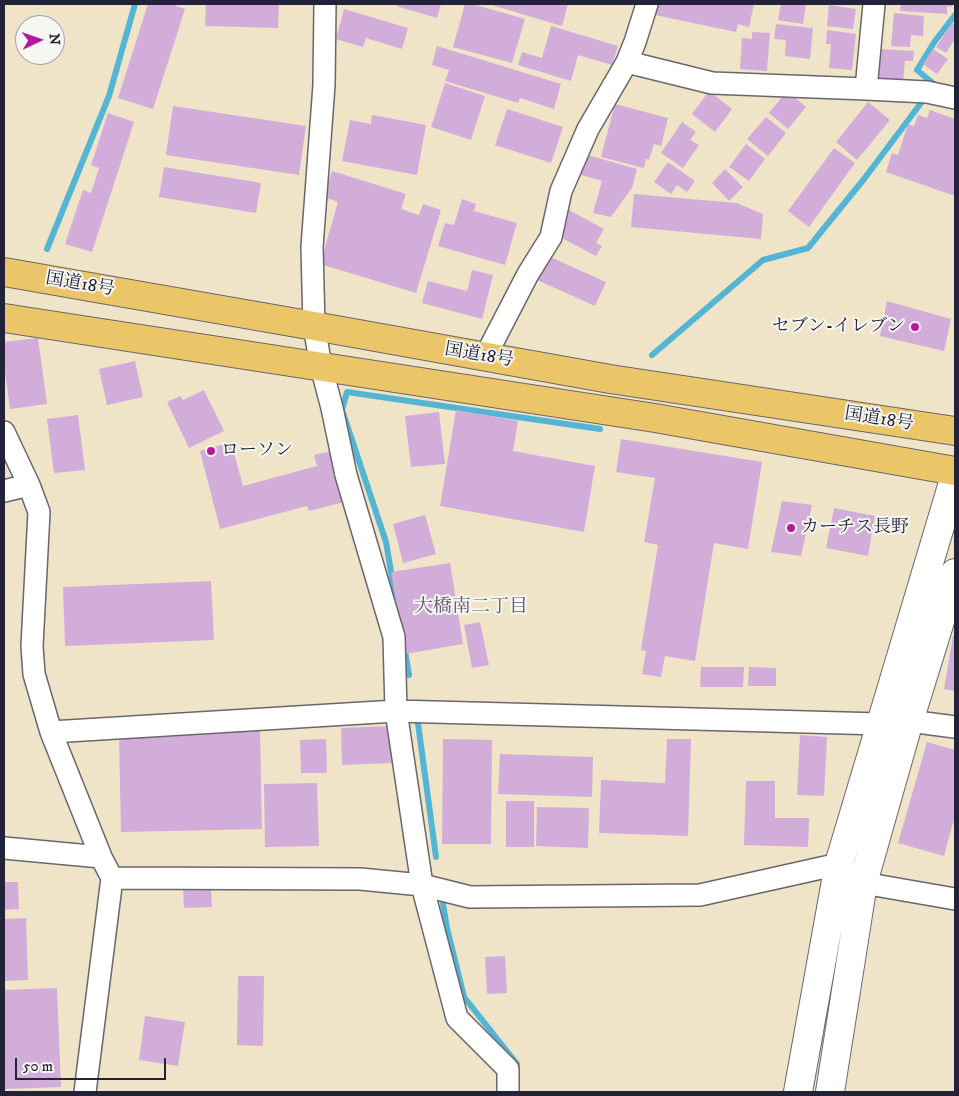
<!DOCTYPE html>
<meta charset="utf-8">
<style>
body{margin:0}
#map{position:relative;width:959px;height:1096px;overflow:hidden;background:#efe4c8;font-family:"IM FELL DW Pica",serif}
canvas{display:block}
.frame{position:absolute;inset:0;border:5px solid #22223b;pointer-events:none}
.north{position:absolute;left:15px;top:15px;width:50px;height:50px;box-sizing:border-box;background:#f6f6f2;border:1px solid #a1a1a9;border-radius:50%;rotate:87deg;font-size:14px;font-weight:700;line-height:20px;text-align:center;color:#22223b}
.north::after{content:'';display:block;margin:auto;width:18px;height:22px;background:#b5179e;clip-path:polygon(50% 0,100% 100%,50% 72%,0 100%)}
.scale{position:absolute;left:15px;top:1058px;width:151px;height:22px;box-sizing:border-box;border:2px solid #22223b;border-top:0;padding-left:6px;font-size:15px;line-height:18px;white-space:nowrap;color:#22223b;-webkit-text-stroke:4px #f6f6f2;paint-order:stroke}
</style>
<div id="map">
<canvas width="959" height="1096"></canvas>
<div class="frame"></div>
<div class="north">N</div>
<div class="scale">50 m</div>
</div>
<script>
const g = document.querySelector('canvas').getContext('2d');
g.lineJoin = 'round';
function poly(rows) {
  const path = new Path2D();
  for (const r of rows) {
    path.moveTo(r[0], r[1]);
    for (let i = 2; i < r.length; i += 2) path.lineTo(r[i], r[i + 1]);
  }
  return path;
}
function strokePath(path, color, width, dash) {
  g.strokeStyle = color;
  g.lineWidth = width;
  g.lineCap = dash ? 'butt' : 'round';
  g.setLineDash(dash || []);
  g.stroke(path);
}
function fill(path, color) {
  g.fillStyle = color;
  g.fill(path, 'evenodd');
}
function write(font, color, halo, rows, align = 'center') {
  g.font = font + ' "IM FELL DW Pica","Noto Serif JP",serif';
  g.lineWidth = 4;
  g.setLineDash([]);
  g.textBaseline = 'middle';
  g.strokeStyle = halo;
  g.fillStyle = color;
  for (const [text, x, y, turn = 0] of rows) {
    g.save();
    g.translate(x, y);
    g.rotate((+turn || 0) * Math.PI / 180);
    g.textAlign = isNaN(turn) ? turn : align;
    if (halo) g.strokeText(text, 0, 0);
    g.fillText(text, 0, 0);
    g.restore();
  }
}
strokePath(poly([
 [934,84,917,70,935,41,955,15],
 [47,249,109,96,135,4],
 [652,355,763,260,808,248,864,179,921,103],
 [398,613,386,542,342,410,347,392,600,429],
 [404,645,409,675],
 [417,716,436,857],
 [443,904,447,928,464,997,517,1064]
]), '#54b4d3', 6);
fill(poly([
 [148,4,171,4,185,9,153,109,118,98],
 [206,4,279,4,278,28,205,26],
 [396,4,441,4,437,18,396,6],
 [465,4,472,4,525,19,512,63,453,47],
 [488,4,568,4,562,26],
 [658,4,754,4,749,27,738,24,736,32,655,15],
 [781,4,806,4,803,24,778,20],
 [901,4,952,4,952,7,947,6,947,14,900,11],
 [829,5,856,9,853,29,827,26],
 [344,9,408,28,402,49,366,38,363,47,336,39],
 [894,13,924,16,923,36,911,35,910,47,891,46],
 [952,23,955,25,955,34,954,37,955,39,946,53,936,47],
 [776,24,813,28,810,59,785,56,786,40,774,39],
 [551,26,618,46,612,65,578,55,571,81,518,65,522,52,542,58],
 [827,30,856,34,852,70,829,68,831,44,826,44],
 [752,32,770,33,767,71,740,69,742,38,752,39],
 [437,46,561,84,554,109,520,98,518,103,445,81,449,70,432,65],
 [880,49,914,51,913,61,905,61,903,82,878,80],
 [933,49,948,59,937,74,923,64],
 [445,83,485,96,471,140,431,127],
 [709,91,732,109,715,132,692,114],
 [787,91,806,107,788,129,769,113],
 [868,102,890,120,857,160,836,142],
 [615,104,668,118,661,146,654,144,649,160,646,159,644,168,601,157],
 [173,106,306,126,299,175,166,155],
 [507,109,563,127,551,163,495,145],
 [930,110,955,119,955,196,886,172,892,153,898,155,908,124,914,126,918,115,927,118],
 [108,113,134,122,92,252,65,244,83,190,91,193,99,168,91,165],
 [372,115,426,125,417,175,342,161,350,120,371,124],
 [766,117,786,133,768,156,747,139],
 [682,122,696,132,690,140,699,145,683,168,661,153],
 [746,144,765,159,749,181,729,167],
 [834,148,855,163,809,227,788,211],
 [584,154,637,169,632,188,611,217,593,213,602,181,578,174],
 [668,162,695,181,687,192,677,185,671,194,654,182],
 [164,167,261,183,256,213,159,197],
 [725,169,743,187,729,201,712,183],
 [332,171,406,194,401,209,419,215,423,204,441,210,416,293,320,264,338,202,324,197],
 [634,194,736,203,763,214,761,239,631,227],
 [462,199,476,204,474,211,517,223,505,265,438,246,445,223,454,225],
 [569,210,604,229,596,243,602,246,596,256,556,235],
 [548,256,606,282,595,306,537,280],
 [472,270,493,275,482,319,422,303,428,281,467,291],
 [887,301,951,319,944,351,880,336],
 [38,338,47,404,10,409,4,364,4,342],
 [135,361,143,397,107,405,99,369],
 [204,390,224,431,189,448,167,402,180,396,183,400],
 [456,410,518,421,513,451,595,466,584,532,440,506],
 [439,412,445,464,411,467,405,416],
 [78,415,85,470,54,473,47,419],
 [621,439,762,462,748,549,714,543,695,661,665,656,661,677,642,674,646,651,641,650,658,545,644,542,655,478,616,472],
 [231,442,243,486,317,466,314,455,331,451,344,502,309,511,307,506,220,529,200,451],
 [782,501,812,505,801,556,771,552],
 [834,508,875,516,868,556,826,548],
 [425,515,436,554,403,563,393,524],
 [450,563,463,644,405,654,391,572],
 [211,581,214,640,65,646,63,587],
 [480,622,489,665,472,668,464,625],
 [953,636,955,636,955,691,944,689],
 [701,667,744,667,743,687,700,687],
 [749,667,776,668,776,686,748,686],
 [390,726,392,763,342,765,341,728],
 [260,731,262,829,121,832,119,734],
 [800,735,827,737,824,796,797,795],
 [326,739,327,773,301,773,300,740],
 [443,739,492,740,491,844,442,844],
 [667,739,691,739,688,836,599,833,601,780,665,783],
 [927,742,955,750,955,816,944,856,898,843],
 [500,754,593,757,592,797,498,794],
 [746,781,775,781,775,818,809,818,808,847,744,845],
 [317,783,319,846,265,847,264,784],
 [506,801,534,801,534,847,506,847],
 [537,807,589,808,588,848,536,846],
 [4,882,18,882,19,909,4,910],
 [211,887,212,907,184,908,183,888],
 [26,918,28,980,4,981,4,919],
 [505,956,507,993,487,994,485,957],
 [238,976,264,976,263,1046,237,1045],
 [57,988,61,1087,4,1089,4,990],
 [145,1016,185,1022,178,1066,139,1060]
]), '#d3add9');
const minor = poly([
 [325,4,324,85,312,247,314,326,321,366,332,408,346,475,394,637,396,711,422,885,457,1018,508,1069,508,1092],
 [627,62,712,83,866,89,874,4],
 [866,89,927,92,955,98],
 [485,357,528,274,551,237,561,191,588,129,627,62,635,42,647,4],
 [4,432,29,485,39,512,32,646,34,674,51,732,101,857,112,878,85,1092],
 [4,491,29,485],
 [51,732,396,711,881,724,909,721,955,727],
 [4,848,101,857],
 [112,878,360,879,422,885,470,897,700,895,839,864,863,883,955,899]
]);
const tertiary = poly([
 [798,1092,839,864,955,476],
 [830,1092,863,883,909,721,955,573]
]);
const trunk = poly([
 [4,272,314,326,610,379,955,431],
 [4,318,655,418,955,471]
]);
strokePath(minor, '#6a666c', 24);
strokePath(tertiary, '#6a666c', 30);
strokePath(trunk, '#6a666c', 30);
strokePath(minor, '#fff', 21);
strokePath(tertiary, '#fff', 28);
strokePath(trunk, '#ebc669', 28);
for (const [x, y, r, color] of [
 [915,327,5,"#b5179e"],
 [211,451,5,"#b5179e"],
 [791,528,5,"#b5179e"]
]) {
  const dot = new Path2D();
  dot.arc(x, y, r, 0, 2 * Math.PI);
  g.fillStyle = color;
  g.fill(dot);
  strokePath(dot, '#f6f6f2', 2);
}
write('18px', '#22223b', '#f6f6f2', [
 ["国道18号",80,285,10],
 ["国道18号",479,356,10],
 ["国道18号",879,420,9]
]);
write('18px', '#22223b', '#f6f6f2', [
 ["セブン-イレブン",905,327,"right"],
 ["ローソン",221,451],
 ["カーチス長野",801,528]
], 'left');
write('19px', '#605372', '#f6f6f2', [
 ["大橋南二丁目",471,608]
]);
</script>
